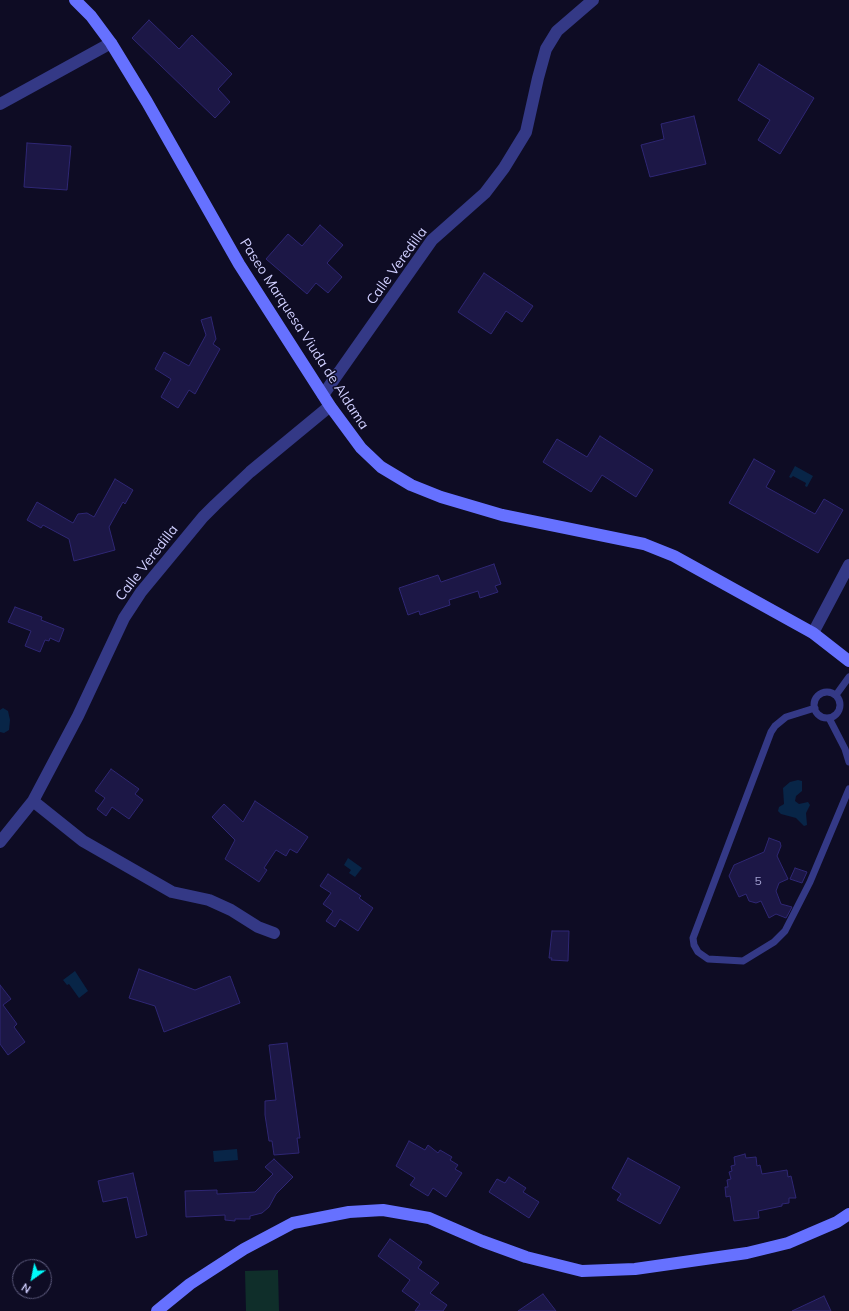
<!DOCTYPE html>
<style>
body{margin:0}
#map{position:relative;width:849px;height:1311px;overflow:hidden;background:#0e0c24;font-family:Mulish,sans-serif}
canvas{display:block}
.north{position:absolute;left:12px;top:1259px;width:40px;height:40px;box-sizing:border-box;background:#0e0c24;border:1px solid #5c5a7c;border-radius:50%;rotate:213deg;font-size:11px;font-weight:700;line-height:16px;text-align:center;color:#d0cfff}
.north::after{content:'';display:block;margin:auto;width:14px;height:18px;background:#00fafa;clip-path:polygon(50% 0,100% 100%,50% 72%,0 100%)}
</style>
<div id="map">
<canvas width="849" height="1311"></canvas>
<div class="north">N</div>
</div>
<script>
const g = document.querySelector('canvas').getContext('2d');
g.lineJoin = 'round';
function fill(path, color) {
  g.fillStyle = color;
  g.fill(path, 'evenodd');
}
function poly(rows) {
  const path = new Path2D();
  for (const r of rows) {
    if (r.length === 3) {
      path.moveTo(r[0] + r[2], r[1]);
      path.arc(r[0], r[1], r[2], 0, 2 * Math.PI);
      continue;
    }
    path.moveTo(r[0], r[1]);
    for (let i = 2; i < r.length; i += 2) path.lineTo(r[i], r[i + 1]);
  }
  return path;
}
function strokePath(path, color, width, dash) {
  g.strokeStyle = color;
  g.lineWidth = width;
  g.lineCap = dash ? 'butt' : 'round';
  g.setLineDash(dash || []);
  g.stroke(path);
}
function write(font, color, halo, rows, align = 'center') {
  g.font = font + ' Mulish,sans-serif';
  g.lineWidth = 3;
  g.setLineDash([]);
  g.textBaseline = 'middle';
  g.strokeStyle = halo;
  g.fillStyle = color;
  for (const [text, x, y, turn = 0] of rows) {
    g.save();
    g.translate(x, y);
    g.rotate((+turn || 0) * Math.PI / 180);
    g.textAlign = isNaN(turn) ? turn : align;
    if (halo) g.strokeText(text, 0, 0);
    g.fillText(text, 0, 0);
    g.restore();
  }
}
fill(poly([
 [278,1270,279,1311,246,1311,245,1271]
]), '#0f2e2a');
fill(poly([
 [795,466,813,476,807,487,805,486,806,483,793,476,791,478,789,477],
 [3,708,8,711,10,720,9,730,4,733,0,732,0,710],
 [798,780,802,781,802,791,796,796,795,801,799,804,808,802,810,805,806,813,807,825,804,826,796,818,781,814,778,811,779,807,784,804,783,788,790,782],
 [348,858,362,868,355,877,349,873,351,870,344,865],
 [75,971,88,991,79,998,69,984,67,985,63,980],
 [237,1149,238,1160,214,1162,213,1151]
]), '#082547');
const building = poly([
 [149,20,179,49,192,35,232,74,218,89,230,102,215,118,132,38,149,20],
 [759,64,814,98,780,154,758,140,770,120,738,100,759,64],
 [694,116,706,164,650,177,641,145,664,139,661,124,694,116],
 [27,143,71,146,67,190,24,187,27,143],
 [320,225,343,245,327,263,342,277,328,293,316,283,307,294,266,259,288,234,302,246,320,225],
 [484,273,533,306,522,322,506,311,491,334,458,312,484,273],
 [211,317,216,339,213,344,220,349,195,394,189,390,178,408,161,397,171,379,155,369,164,352,189,366,206,335,201,320,211,317],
 [600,436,653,470,636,497,602,475,591,492,543,462,557,439,587,457,600,436],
 [754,459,775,471,766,487,815,514,824,499,843,510,818,553,729,503,754,459],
 [115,479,133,490,125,504,123,502,109,527,115,550,74,561,69,539,43,525,41,528,27,520,37,502,73,523,78,514,87,513,94,517,115,479],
 [494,564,501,584,495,586,498,592,480,598,478,591,449,600,450,605,420,615,419,611,408,615,399,588,438,575,441,582,494,564],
 [15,607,42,617,41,620,64,629,59,642,50,638,49,641,45,640,40,652,25,646,31,631,8,622,15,607],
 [111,769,139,789,135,794,143,800,129,819,112,807,106,816,97,809,105,798,95,791,111,769],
 [255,801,308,837,297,853,290,849,286,856,276,850,264,868,267,870,259,882,225,859,235,840,212,817,224,804,243,822,255,801],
 [769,838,780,842,781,846,777,856,788,879,779,883,776,891,781,904,792,907,786,918,776,914,769,918,761,901,756,903,749,901,746,894,739,897,729,876,734,865,764,852,769,838],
 [795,868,807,872,802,883,790,879,795,868],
 [328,874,361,896,359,898,373,908,358,931,340,919,335,927,326,921,333,911,323,904,331,893,320,886,328,874],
 [552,931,569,931,568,961,551,960,552,958,549,958,552,931],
 [139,969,195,990,230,976,240,1003,164,1032,155,1006,129,998,139,969],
 [0,985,11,999,3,1005,17,1024,14,1027,25,1042,8,1055,0,1044,0,985],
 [287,1043,300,1138,297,1138,299,1153,274,1155,272,1141,269,1141,265,1115,265,1101,276,1100,269,1045,287,1043],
 [409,1141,425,1150,428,1145,438,1153,440,1150,452,1157,450,1160,458,1165,455,1169,462,1173,446,1197,433,1188,428,1196,410,1185,415,1178,396,1166,409,1141],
 [745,1154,746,1158,756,1157,757,1166,760,1165,762,1174,787,1170,788,1177,791,1176,796,1198,789,1198,789,1203,782,1204,782,1206,758,1211,759,1218,734,1221,730,1196,726,1197,725,1187,728,1187,727,1180,731,1179,729,1172,732,1171,731,1166,735,1165,734,1157,745,1154],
 [628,1158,680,1187,660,1224,617,1200,621,1194,612,1188,628,1158],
 [274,1159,293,1177,276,1194,269,1207,262,1213,250,1216,250,1219,235,1219,235,1221,225,1220,225,1215,186,1217,185,1191,217,1190,217,1194,255,1192,273,1174,265,1167,274,1159],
 [133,1173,147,1235,136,1238,127,1197,103,1202,98,1181,133,1173],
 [509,1177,526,1188,523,1192,539,1202,529,1218,489,1192,497,1179,505,1183,509,1177],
 [390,1239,422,1262,418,1268,439,1283,430,1293,447,1305,443,1311,415,1311,420,1304,402,1291,410,1280,378,1256,390,1239],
 [543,1294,556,1311,518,1311,543,1294],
 [824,1296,831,1311,792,1311,824,1296]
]);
fill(building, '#1c1746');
strokePath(building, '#2f2774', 1);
strokePath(poly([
 [827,705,13],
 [836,695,849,677],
 [815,708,786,717,775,726,771,732,693,938,694,945,698,952,708,959,743,961,774,942,785,931,810,882,849,789],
 [829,718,845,749,849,762]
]), '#343986', 7);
strokePath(poly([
 [0,104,111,43],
 [323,395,432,240,485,193,504,168,526,132,538,78,546,49,557,31,593,0],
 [813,633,849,565],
 [33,801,83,841,172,892,209,900,231,910,258,927,274,933],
 [0,842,33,801,78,716,124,618,141,592,203,517,215,505,250,472,330,406]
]), '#343986', 12);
strokePath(poly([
 [75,0,91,16,111,43,147,102,239,264,330,406,361,448,381,467,411,485,441,497,502,515,644,544,674,556,813,633,849,661],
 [157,1311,190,1284,244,1249,293,1223,349,1212,383,1210,429,1218,482,1241,526,1257,582,1271,635,1269,747,1253,788,1243,837,1222,849,1214]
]), '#6671ff', 12);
write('12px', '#a3a1d1', null, [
 ["5",758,881]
]);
write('14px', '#d0cfff', '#0e0c24', [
 ["Calle Veredilla",397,266,-54],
 ["Paseo Marquesa Viuda de Aldama",304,334,57],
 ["Calle Veredilla",147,563,-52]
]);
</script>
